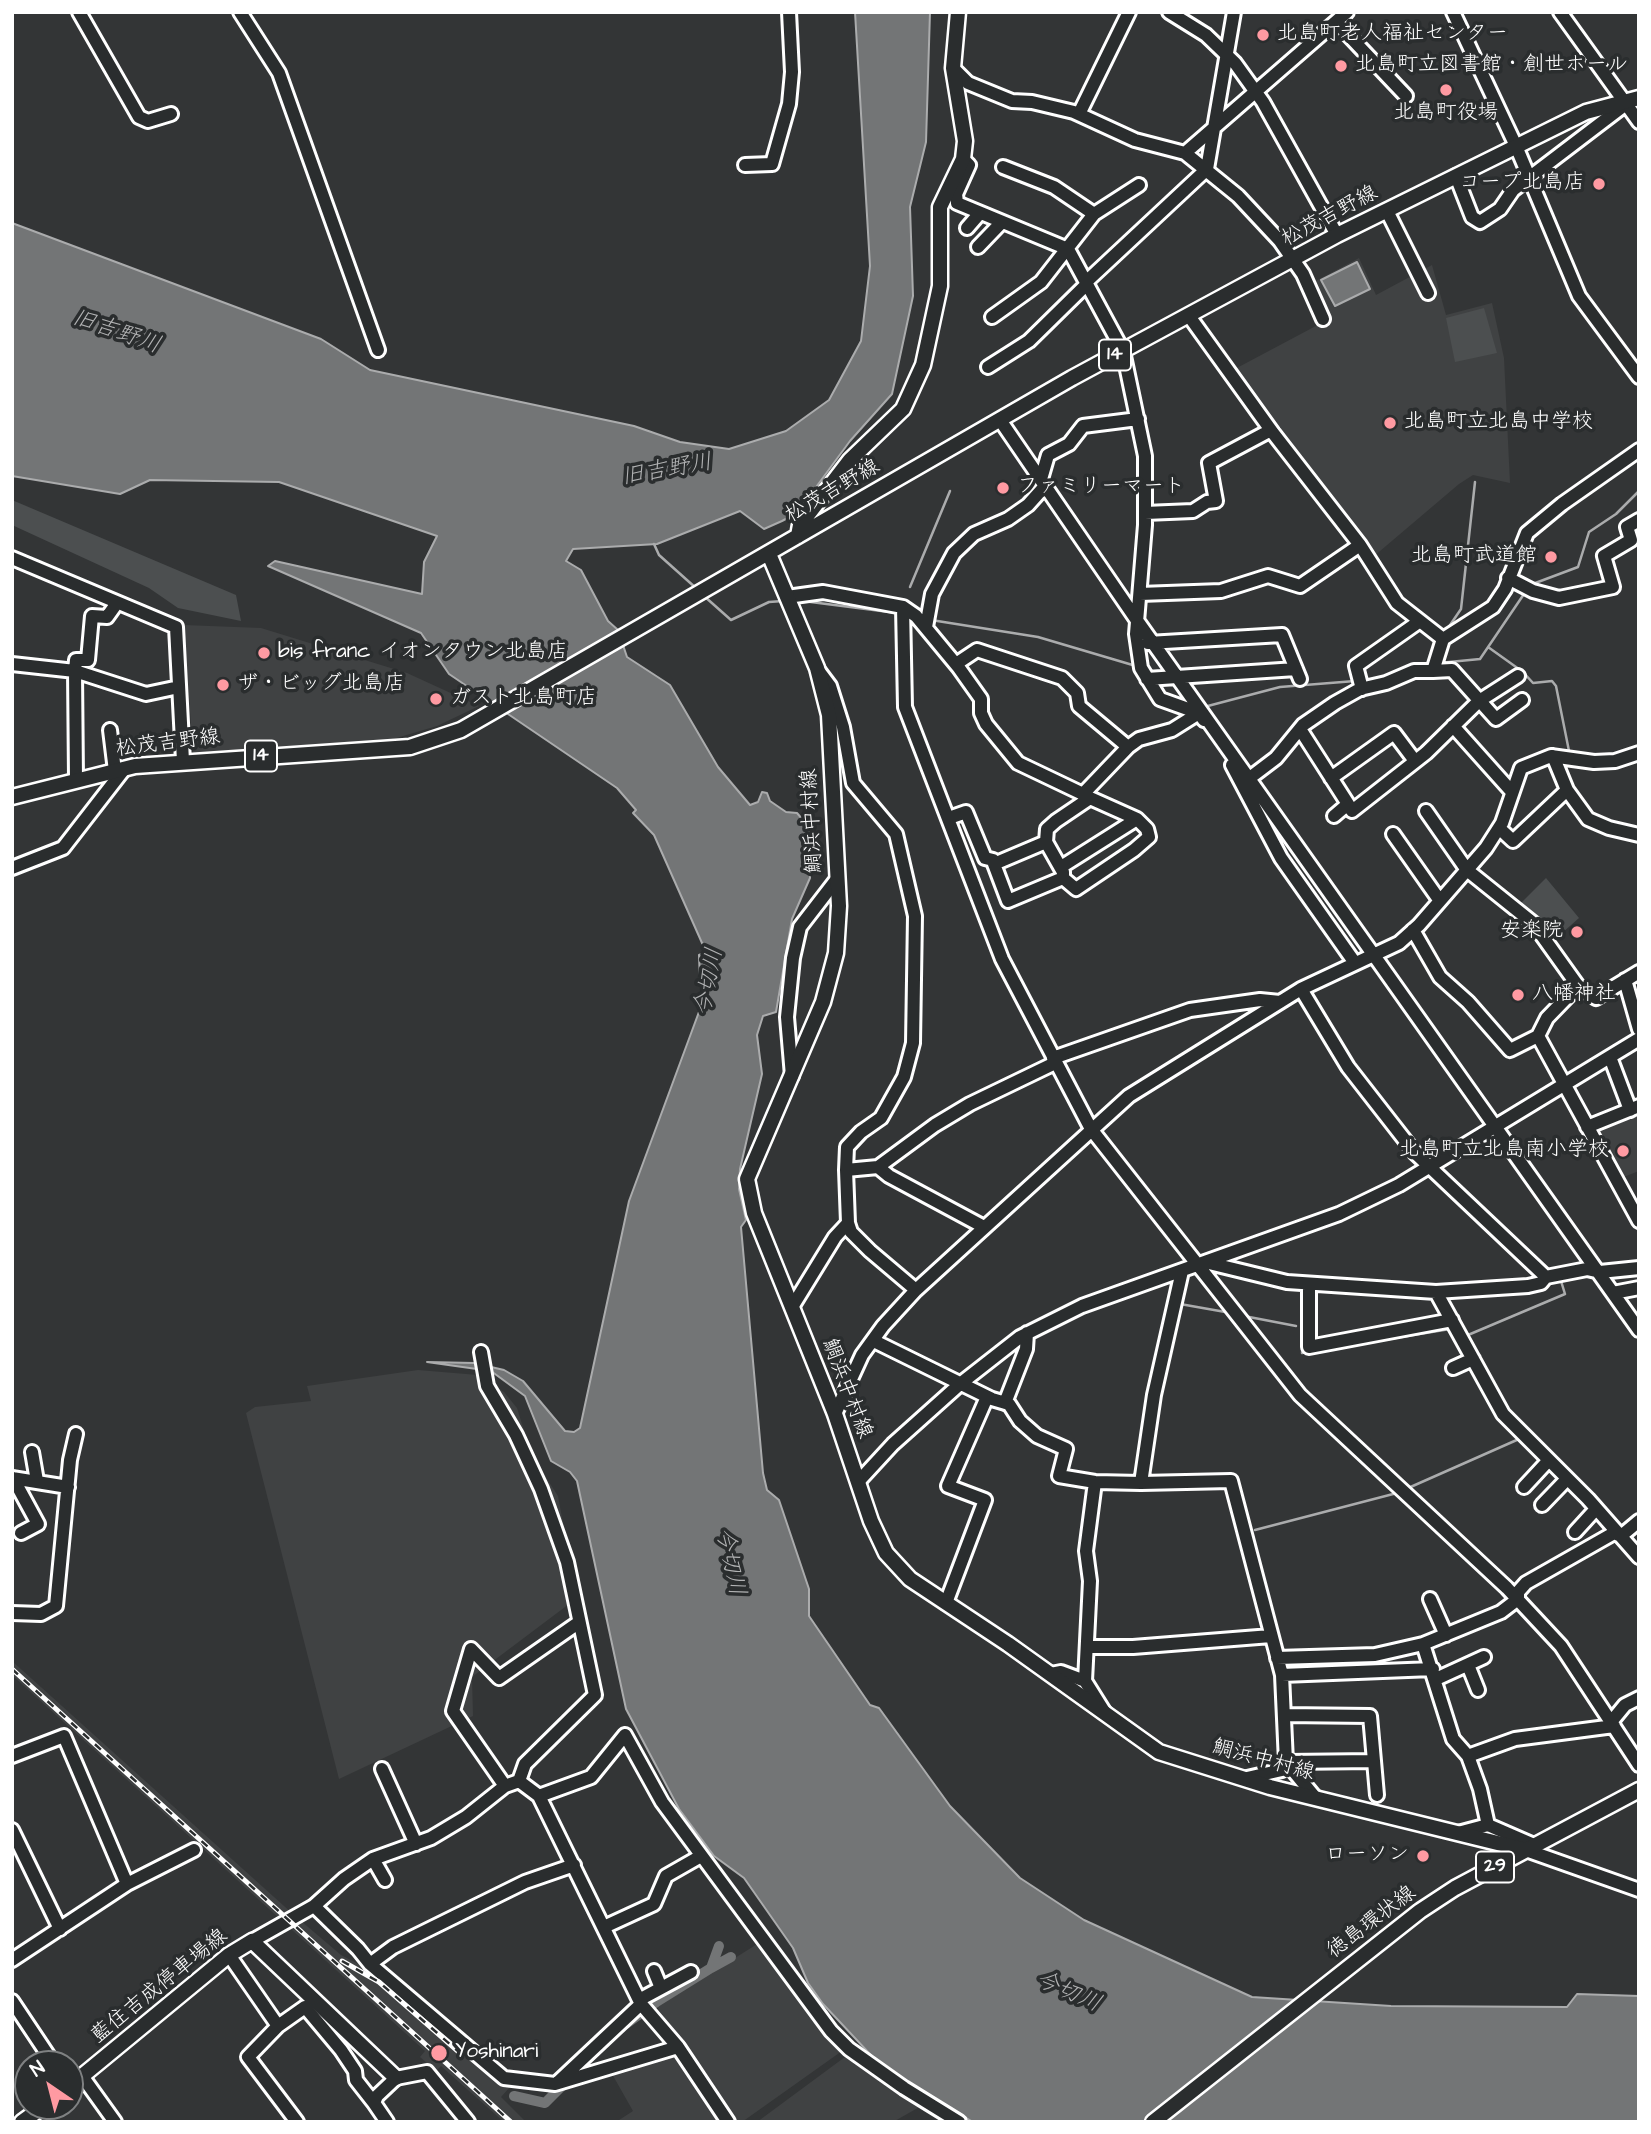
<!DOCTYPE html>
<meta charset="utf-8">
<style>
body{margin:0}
#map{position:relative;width:1651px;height:2134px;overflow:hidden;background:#333536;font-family:"Architects Daughter",sans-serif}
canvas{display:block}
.frame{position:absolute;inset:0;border:14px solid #fff;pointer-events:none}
.north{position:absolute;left:14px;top:2050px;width:70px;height:70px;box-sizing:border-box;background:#2a2d2e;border:2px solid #7f8182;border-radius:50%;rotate:325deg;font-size:19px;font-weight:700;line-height:28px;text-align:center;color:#fff}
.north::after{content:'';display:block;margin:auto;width:24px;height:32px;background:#ff9aa2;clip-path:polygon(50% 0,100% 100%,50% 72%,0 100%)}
</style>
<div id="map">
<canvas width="1651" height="2134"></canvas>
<div class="frame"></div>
<div class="north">N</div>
</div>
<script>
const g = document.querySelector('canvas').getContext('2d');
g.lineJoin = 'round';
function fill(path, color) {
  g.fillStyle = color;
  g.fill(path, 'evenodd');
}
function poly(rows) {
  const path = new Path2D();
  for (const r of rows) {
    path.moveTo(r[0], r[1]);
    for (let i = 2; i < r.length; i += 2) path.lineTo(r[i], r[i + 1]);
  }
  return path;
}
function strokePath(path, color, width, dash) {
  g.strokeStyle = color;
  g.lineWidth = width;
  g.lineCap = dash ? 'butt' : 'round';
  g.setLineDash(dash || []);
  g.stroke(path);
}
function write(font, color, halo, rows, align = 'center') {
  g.font = font + ' "Architects Daughter","Klee One",sans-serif';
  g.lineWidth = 7;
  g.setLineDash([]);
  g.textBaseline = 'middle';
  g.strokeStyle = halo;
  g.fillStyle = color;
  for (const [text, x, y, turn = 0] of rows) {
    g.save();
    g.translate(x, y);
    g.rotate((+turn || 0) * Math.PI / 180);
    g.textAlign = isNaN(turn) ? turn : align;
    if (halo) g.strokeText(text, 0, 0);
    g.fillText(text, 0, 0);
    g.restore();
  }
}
fill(poly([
 [1359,258,1376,295,1432,265,1446,315,1492,303,1504,358,1510,483,1473,475,1459,484,1373,557,1233,370,1329,319,1312,283],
 [184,625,261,628,407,673,479,706,437,726,393,739,193,753],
 [1639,1113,1639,1171,1621,1178,1598,1131],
 [418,1370,478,1375,504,1392,517,1408,532,1456,558,1496,577,1598,472,1677,473,1716,339,1779,246,1413,255,1407,311,1401,307,1386],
 [12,1661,294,1915,341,1955,368,1969,510,2087,501,2097,526,2122,504,2122,441,2066,436,2071,420,2057,425,2051,12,1675],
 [762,1941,842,2051,742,2122,616,2122,633,2111,612,2074,683,2047,657,2007],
 [849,2054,923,2105,893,2122,757,2122]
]), '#404243');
fill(poly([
 [1484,308,1497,353,1455,362,1446,318],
 [12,500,236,595,241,621,178,608,149,588,12,525],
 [1546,878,1579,918,1553,941,1534,917,1518,906]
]), '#4c4f50');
const water = poly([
 [855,12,930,12,926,142,910,207,913,296,892,394,850,441,797,513,782,521,764,529,740,511,657,544,573,549,566,561,581,570,608,621,618,630,627,657,670,685,718,767,750,805,758,802,762,792,767,793,770,801,786,812,797,813,809,827,810,878,792,919,776,1012,763,1016,757,1035,762,1074,740,1169,739,1189,746,1220,741,1227,763,1473,767,1490,779,1500,809,1589,809,1616,870,1705,879,1708,950,1806,1020,1878,1084,1920,1252,1997,1391,2006,1567,2007,1577,1994,1639,1996,1639,2122,973,2122,883,2068,823,2004,808,1983,793,1948,744,1878,714,1856,679,1809,626,1709,577,1481,570,1472,551,1461,525,1396,491,1371,427,1362,474,1363,504,1370,523,1381,565,1431,574,1432,580,1428,629,1201,703,1001,701,999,705,984,700,983,699,955,706,952,654,835,633,813,636,810,617,788,449,674,421,633,268,566,275,561,422,594,424,562,437,536,279,482,150,480,120,494,12,476,12,223,321,339,370,370,634,426,680,442,729,449,786,431,829,400,861,341,870,266,855,12],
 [1357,262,1370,289,1335,306,1321,280,1357,262]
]);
fill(water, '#737576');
strokePath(water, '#abacad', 2);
strokePath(poly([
 [654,544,659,555,697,589],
 [1530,585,1578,567,1589,532,1616,514,1639,491],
 [910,587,950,491],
 [704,596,731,620,769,602,783,601],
 [803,601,897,613],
 [931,620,1038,637,1136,666],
 [1446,631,1461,609,1475,482],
 [1488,647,1523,672,1533,683,1552,681,1556,686,1570,756],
 [1439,663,1480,659,1526,591],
 [1204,707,1280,687,1355,681],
 [1180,1304,1231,1313],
 [1244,1316,1296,1326],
 [1460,1327,1468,1335,1565,1294,1561,1281,1563,1279],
 [1469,1337,1495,1387],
 [1303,1339,1302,1353,1309,1352],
 [1353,1345,1450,1329],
 [1406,1489,1519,1439,1521,1441],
 [1255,1530,1397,1493],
 [1628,1553,1639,1567]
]), '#abacad', 2.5);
strokePath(poly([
 [711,1968,731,1957],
 [626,2024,658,2001,711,1968,719,1946],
 [514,2096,545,2103,567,2081]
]), '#737576', 10);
const minor = poly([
 [79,12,139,117,148,121,171,114],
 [240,12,279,73,378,350],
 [1169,12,1206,35,1235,63,1263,102,1337,235],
 [1453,12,1516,146,1579,296,1639,377],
 [1560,12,1639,122],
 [1336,22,1406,96],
 [953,68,968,83,1012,101,1032,102,1074,112,1135,140,1185,153,1238,196,1280,241,1303,274,1323,319],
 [1079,114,1129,12],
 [1185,153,1347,12],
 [963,159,969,165,956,194,957,203,1068,249,1123,351,1145,456,1145,525,1136,634,1141,668,1160,699,1199,713,1204,720],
 [745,165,772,164,789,104,792,72,789,12],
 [1003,167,1054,187,1094,214],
 [1456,176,1472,217,1480,222,1500,209,1513,190,1626,104],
 [1387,211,1428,293],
 [967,228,980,213],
 [978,247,1002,222],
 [1086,282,1207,169,1234,12],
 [1189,316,1273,433,1360,545,1397,603,1443,639],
 [992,317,1041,282,1094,214,1139,185],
 [988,367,1029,341,1087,284],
 [1000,420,1136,619,1639,1330],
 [1041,479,1048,455,1069,444,1083,426,1138,419],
 [1145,513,1193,511,1207,502,1216,501,1209,463,1271,430],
 [12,558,176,627,183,761],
 [1508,578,1533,591,1559,598,1613,587,1604,556,1631,540,1627,527,1639,520],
 [1140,594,1221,591,1268,576,1300,586,1360,545],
 [787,597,823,592,903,607,916,616,959,668,981,699,981,713,986,724,1018,763,1083,794,1128,747,1139,739,1172,730,1199,713],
 [117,603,107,617,92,616,88,660,76,660,75,671,146,694,179,687],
 [903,607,905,707,1002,959,1091,1129,1300,1395,1507,1588,1561,1646,1639,1765],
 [926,627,932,594,954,553,974,534,1008,519,1028,505,1045,486],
 [1148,643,1282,635,1300,679],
 [12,664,75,671,76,779],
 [956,664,977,650,1062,678,1077,693,1079,706,1128,747],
 [818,670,830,686,843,727,853,783,896,834,915,916,913,1043,904,1077,881,1118,861,1132,847,1147,846,1170],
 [1433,671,1452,670,1496,719,1522,700],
 [1147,679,1296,669],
 [1362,689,1356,666,1420,621],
 [1453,726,1512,792],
 [1300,729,1348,804],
 [110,730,115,771],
 [1553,756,1567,790,1588,819,1609,828,1639,835],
 [1232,765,1281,858,1355,963],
 [1331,778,1394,733,1415,761],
 [1247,780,1276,758,1303,725,1335,703,1360,689,1386,683,1414,671,1433,671,1443,639,1493,607,1505,589,1527,533,1562,504,1639,450],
 [1426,811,1467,870,1533,923,1578,986],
 [1334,816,1348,804,1352,811,1426,753,1479,701,1518,676],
 [949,818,966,812,985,858,993,860,994,864,1008,901,1063,878,1063,872,1046,842,994,864],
 [1499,828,1513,841,1567,790],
 [1393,834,1440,901],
 [1046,842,1047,829,1056,821,1090,798,1083,795],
 [1061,867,1137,819,1090,798],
 [12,868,63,848,125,768],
 [1063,878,1076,889,1134,850,1149,837,1147,829,1137,819],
 [1413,930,1440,977,1468,1002,1510,1050,1538,1036,1547,1018,1578,986,1596,998,1639,972],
 [1625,980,1639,1029],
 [1301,989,1348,1067,1415,1153,1546,1277],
 [1538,1036,1639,1221],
 [1610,1057,1630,1110],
 [1053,1058,1190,1010,1260,1000,1280,1002],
 [792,1076,787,1017,793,958,800,927,837,879],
 [1587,1127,1639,1106],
 [878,1167,935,1125,970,1104,1055,1063],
 [848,1223,846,1170,878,1167,889,1176,984,1227],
 [1209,1263,1287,1282,1436,1292,1528,1286,1541,1283,1546,1277,1587,1269,1600,1272,1639,1268],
 [1309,1284,1309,1347,1452,1320],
 [1436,1292,1503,1414,1588,1499,1639,1557],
 [1613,1293,1639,1288],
 [792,1307,835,1237,848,1223,851,1232,870,1251,916,1290],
 [874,1341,992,1399,1009,1404,1020,1421,1037,1436,1066,1449,1059,1476,1095,1482,1141,1483,1231,1481,1282,1675,1286,1762,1314,1796],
 [481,1352,487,1386,516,1435,541,1489,567,1562,595,1695,525,1764,519,1781],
 [1453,1368,1473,1359],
 [1005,1403,1026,1349,1027,1333],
 [835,1414,862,1355,883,1326,916,1290,1129,1096,1301,989,1399,943,1419,925,1486,848,1502,823,1521,768,1551,756,1594,762,1615,761,1639,753],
 [32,1452,37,1481],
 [12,1478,68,1487],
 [13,1478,38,1524,21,1533],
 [858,1482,893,1444,960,1384,1020,1337,1082,1306,1339,1214,1399,1185,1639,1039],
 [1095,1482,1086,1551,1090,1581,1085,1681,1105,1713],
 [1141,1483,1154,1395,1182,1271],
 [1524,1487,1549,1460],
 [1542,1505,1567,1479],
 [1575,1532,1596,1509],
 [1430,1599,1446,1635],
 [946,1603,985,1500,948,1486,987,1397],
 [12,1613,41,1614,56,1606,70,1460,76,1434],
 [1088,1647,1133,1647,1271,1636],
 [1277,1658,1375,1655,1423,1644],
 [1468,1665,1478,1690],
 [1051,1674,1061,1672,1085,1681],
 [1282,1675,1433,1669],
 [1436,1679,1484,1657],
 [1611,1722,1625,1705,1639,1698],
 [12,1756,64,1736,127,1884,12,1960],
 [1468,1756,1515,1739,1614,1726],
 [1374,1761,1377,1795],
 [382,1769,416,1844],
 [1247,1778,1282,1770,1286,1762,1374,1761,1370,1716,1284,1715],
 [519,1781,539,1796,641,2004,678,2047,728,2122],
 [505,1786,453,1711,471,1649,499,1678,578,1623],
 [539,1796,591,1777,625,1735,662,1802,831,2031,849,2049,904,2088,959,2122],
 [1488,1825,1534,1845],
 [12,1830,60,1929],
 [1458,1833,1488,1825,1480,1789,1468,1756,1453,1739,1423,1644,1501,1612,1518,1599,1518,1592,1526,1583,1614,1533,1621,1536,1639,1521],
 [1526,1850,1639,1890],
 [373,1859,385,1880],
 [127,1884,194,1850],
 [314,1906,358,1949,370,1964,504,2078,555,2084,678,2047],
 [604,1927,654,1904,666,1876,701,1856],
 [252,1941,314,1906,344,1879,373,1859,431,1838,466,1817,505,1786,519,1781],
 [229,1955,278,2026],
 [370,1964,393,1947,525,1882,574,1865],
 [654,1971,661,1988],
 [639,2000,691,1972],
 [12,2001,54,2064],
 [82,2076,115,2122],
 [558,2082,641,2004],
 [297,2122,248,2057,278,2026,305,2007,341,2050,355,2071,356,2080,374,2103],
 [387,2122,374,2103,377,2096,396,2078,427,2072,468,2122]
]);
const major = poly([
 [798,536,800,525,850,460,903,409,923,365,940,286,940,207,963,159,965,141,953,68,958,12],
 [769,554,817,668,829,715,839,906,836,953,823,1002,747,1179,754,1213,835,1414,871,1521,886,1553,910,1579,1008,1644,1159,1752,1270,1787,1526,1850],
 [12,797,135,766,410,747,461,730,1072,378,1337,235,1586,112,1639,98],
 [70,2086,229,1955,252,1941,396,2078],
 [22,2122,44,2106],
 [1153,2122,1420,1911,1455,1888,1639,1790]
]);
strokePath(minor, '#fff', 18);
strokePath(major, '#fff', 19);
strokePath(minor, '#2a2d2e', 12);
strokePath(major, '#2a2d2e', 14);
const rail = poly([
 [12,1669,511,2122],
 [342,1961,379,1982,460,2053]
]);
strokePath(rail, '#fff', 5);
strokePath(rail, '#2a2d2e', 2.5, [8]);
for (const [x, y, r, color] of [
 [1263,35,7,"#ff9aa2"],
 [1341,66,7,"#ff9aa2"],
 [1446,90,7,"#ff9aa2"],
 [1599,184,7,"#ff9aa2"],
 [1390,423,7,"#ff9aa2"],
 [1003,488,7,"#ff9aa2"],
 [1551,557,7,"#ff9aa2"],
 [264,653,7,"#ff9aa2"],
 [223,685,7,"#ff9aa2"],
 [436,699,7,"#ff9aa2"],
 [1577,932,7,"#ff9aa2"],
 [1518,995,7,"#ff9aa2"],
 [1623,1151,7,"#ff9aa2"],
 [1423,1856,7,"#ff9aa2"],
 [439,2053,9,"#ff9aa2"]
]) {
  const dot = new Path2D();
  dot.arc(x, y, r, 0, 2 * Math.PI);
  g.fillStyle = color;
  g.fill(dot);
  strokePath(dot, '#2a2d2e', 2.5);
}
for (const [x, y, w] of [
 [1115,355,32],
 [261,756,32],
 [1495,1867,38]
]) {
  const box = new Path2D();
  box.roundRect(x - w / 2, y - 15.5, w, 31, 5);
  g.fillStyle = '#2a2d2e';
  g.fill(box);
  strokePath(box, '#fff', 2);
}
write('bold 19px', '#fff', null, [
 ["14",1115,355],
 ["14",261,756],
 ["29",1495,1867]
]);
write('21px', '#fff', '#2a2d2e', [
 ["北島町老人福祉センター",1277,35],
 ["北島町立図書館・創世ホール",1355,66],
 ["北島町役場",1446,114,"center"],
 ["コープ北島店",1585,184,"right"],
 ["北島町立北島中学校",1404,423],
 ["ファミリーマート",1017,488],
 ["北島町武道館",1537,557,"right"],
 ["bis franc イオンタウン北島店",278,653],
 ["ザ・ビッグ北島店",237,685],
 ["ガスト北島町店",450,699],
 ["安楽院",1563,932,"right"],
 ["八幡神社",1532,995],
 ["北島町立北島南小学校",1609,1151,"right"],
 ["ローソン",1409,1856,"right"],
 ["Yoshinari",455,2053]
], 'left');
write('21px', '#fff', '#2a2d2e', [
 ["松茂吉野線",1330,217,-28],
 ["松茂吉野線",833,492,-30],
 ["松茂吉野線",168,744,-7],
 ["鯛浜中村線",813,821,-93],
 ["鯛浜中村線",846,1389,69],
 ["鯛浜中村線",1263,1761,15],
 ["徳島環状線",1372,1923,-37],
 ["藍住吉成停車場線",160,1987,-39]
]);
write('italic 23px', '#b2b3b4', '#2a2d2e', [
 ["旧吉野川",116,333,19],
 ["旧吉野川",667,471,-10],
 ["今切川",710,982,-79],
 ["今切川",729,1562,78],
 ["今切川",1068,1993,24]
]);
</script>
